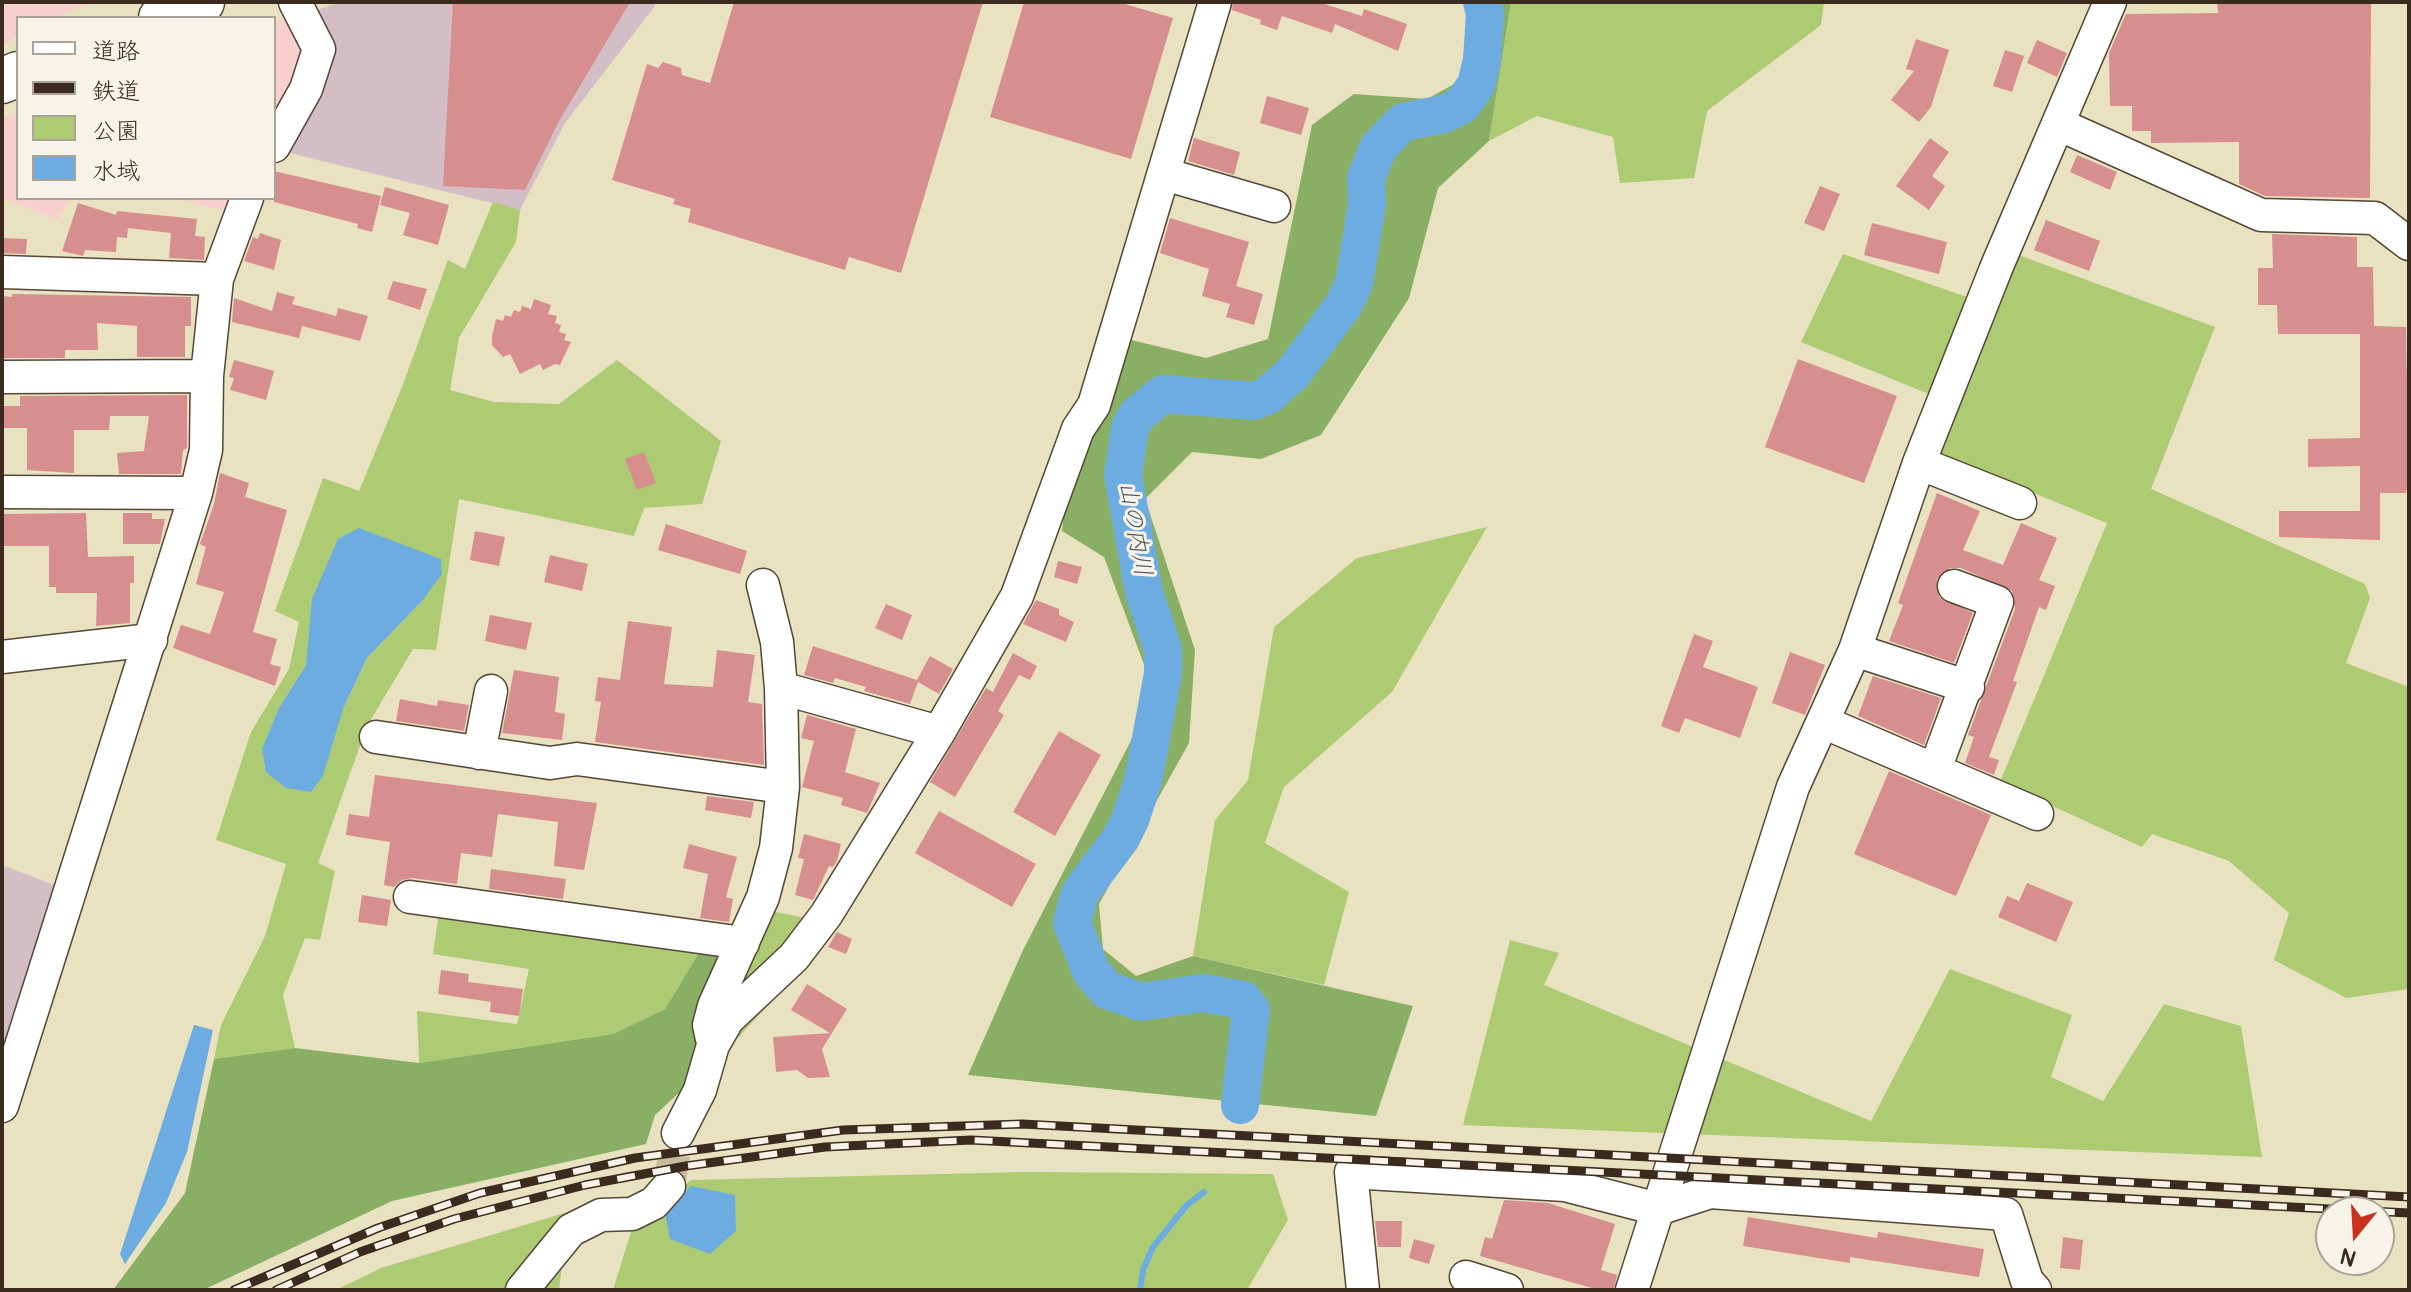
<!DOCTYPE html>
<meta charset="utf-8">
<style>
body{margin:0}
#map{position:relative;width:2411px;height:1292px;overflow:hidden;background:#e9e2c0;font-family:Pangolin,"Klee One",sans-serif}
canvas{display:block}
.frame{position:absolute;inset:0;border:4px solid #3b2a1e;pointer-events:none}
.legend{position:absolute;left:16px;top:16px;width:260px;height:184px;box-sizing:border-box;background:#f7f3e8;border:2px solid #aca397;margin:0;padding:10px 14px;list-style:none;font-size:24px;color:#3b2a1e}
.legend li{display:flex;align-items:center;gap:16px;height:40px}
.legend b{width:40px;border:2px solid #aca397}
.north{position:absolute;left:2315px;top:1196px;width:80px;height:80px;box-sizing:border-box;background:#f7f3e8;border:2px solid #aca397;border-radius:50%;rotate:198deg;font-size:22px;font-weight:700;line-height:32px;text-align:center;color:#3b2a1e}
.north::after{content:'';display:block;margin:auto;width:28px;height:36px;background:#c8321e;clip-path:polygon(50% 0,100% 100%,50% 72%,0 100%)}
</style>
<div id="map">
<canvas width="2411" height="1292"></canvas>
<div class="frame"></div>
<ul class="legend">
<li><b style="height:10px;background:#fff"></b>道路</li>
<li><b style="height:10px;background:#3b2a1e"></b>鉄道</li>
<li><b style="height:22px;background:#accb73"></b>公園</li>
<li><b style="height:22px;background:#6dace0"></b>水域</li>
</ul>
<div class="north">N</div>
</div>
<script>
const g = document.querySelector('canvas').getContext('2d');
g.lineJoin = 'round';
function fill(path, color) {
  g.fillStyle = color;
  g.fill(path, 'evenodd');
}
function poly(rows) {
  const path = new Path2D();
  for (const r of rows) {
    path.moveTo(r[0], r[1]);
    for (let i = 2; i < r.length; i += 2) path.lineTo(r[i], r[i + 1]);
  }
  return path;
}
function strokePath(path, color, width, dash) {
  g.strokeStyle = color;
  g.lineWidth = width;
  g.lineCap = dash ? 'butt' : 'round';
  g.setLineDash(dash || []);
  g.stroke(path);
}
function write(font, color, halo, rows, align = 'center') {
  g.font = font + ' Pangolin,"Klee One",sans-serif';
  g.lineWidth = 6;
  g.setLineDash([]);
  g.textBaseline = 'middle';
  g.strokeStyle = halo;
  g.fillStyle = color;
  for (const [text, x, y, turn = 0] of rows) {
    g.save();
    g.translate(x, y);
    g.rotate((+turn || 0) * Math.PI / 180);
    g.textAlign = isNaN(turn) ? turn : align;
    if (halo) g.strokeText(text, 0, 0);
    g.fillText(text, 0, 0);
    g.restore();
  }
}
fill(poly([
 [2,2,94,2,53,18,18,18,18,35,2,46],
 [293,16,306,47,274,125,274,22],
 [18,114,18,198,70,198,57,220,2,198,2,119],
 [175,198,233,198,226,211]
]), '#f7d0ce');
fill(poly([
 [340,2,653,2,655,6,565,123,520,210,286,152,317,10],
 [2,865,65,889,2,1087]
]), '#d2bec4');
fill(poly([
 [1511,2,1824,2,1821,25,1707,111,1694,178,1620,183,1613,137,1537,116,1489,141],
 [493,202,520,210,516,242,459,338,450,390,494,402,559,404,617,360,721,441,702,504,644,508,634,536,459,499,436,650,413,649,367,726,318,863,335,871,320,940,305,938,283,995,295,1048,214,1059,221,1025,265,936,286,864,216,840,251,732,289,669,299,622,275,611,323,478,359,491,402,387,448,260,465,269],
 [422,601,367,658,343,709,279,708,306,665],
 [2013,253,2215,327,2151,489,2365,584,2370,598,2346,663,2409,687,2409,989,2346,998,2274,960,2289,913,2229,861,2152,834,2142,847,2000,782,2107,523,1935,453,1956,405,1801,342,1843,254,1993,306],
 [1487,527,1392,692,1284,787,1265,843,1349,892,1324,985,1193,956,1215,820,1248,780,1274,627,1357,558],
 [770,911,812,919,777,996,712,1065,695,1078,697,1036],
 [439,913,700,951,665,1009,613,1034,419,1063,417,1011,517,1024,529,969,433,954],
 [1510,940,1559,953,1544,985,1871,1121,1950,969,2072,1015,2051,1077,2103,1101,2164,1004,2241,1026,2262,1157,1463,1125],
 [1025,1172,1273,1174,1288,1220,1247,1290,613,1290,632,1229,691,1180],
 [568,1212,559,1290,336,1290,381,1268]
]), '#accb73');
fill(poly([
 [1469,2,1511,2,1489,141,1438,188,1409,298,1321,435,1261,459,1192,452,1145,499,1195,650,1189,743,1099,904,1103,949,1136,976,1193,956,1413,1006,1376,1116,968,1075,1023,950,1155,694,1104,557,1062,531,1069,477,1123,338,1206,358,1268,339,1312,125,1354,94,1427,99,1465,78,1471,17],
 [700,951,731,955,697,1035,695,1078,655,1115,646,1144,392,1201,203,1290,113,1290,185,1193,214,1059,295,1048,419,1063,613,1034,665,1009]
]), '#89af65');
fill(poly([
 [359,528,441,559,442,574,422,601,367,658,343,709,323,776,311,792,286,788,266,772,262,749,279,708,306,665,312,599,338,539],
 [194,1025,213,1030,187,1152,166,1203,125,1264,120,1254],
 [691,1186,735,1195,736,1231,710,1254,670,1239,665,1213]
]), '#6dace0');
strokePath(poly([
 [1140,1290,1143,1270,1153,1247,1187,1205,1204,1192]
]), '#6dace0', 6);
strokePath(poly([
 [1240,1105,1251,1010,1243,1000,1203,993,1141,1002,1107,990,1091,971,1072,923,1080,893,1121,838,1130,820,1143,781,1163,674,1163,650,1144,592,1123,475,1130,428,1137,415,1163,394,1254,401,1267,396,1293,373,1343,306,1354,283,1367,204,1366,178,1378,148,1403,122,1444,114,1462,105,1476,85,1482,60,1485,14,1482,2]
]), '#6dace0', 38);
fill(poly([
 [453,2,630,2,559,121,525,190,443,186],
 [734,2,983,2,901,273,849,257,845,270,688,222,691,209,673,204,675,199,612,180,647,64,658,68,663,62,681,68,682,75,710,83],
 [1024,2,1118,2,1173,18,1131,159,990,117],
 [1233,2,1318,2,1362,16,1364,9,1407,24,1398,51,1335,24,1332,33,1282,16,1277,30,1260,24,1261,20,1232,10],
 [2217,2,2371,2,2370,198,2265,196,2239,184,2239,142,2151,143,2151,131,2132,131,2132,106,2110,106,2109,53,2126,14,2218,13],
 [1916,39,1949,50,1931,107,1919,122,1891,100,1914,71,1906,69],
 [2037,40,2067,53,2057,77,2027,63],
 [2005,50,2024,56,2012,92,1993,86],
 [1267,96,1309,108,1301,135,1260,123],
 [1194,138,1240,152,1234,175,1188,161],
 [1930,138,1949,152,1932,176,1945,186,1929,210,1896,186],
 [2077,155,2117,172,2110,190,2070,172],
 [274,171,381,196,372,232,357,228,358,224,274,202],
 [1820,186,1840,194,1824,231,1804,223],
 [385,187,449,205,438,245,403,235,410,213,380,205],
 [78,203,116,215,117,211,197,219,195,236,205,237,204,260,169,258,171,233,128,228,127,238,117,237,116,252,85,250,83,256,62,251],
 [1170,218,1249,242,1236,286,1263,294,1254,325,1226,317,1230,304,1202,296,1209,269,1160,253],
 [2046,220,2100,241,2089,271,2034,250],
 [1872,223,1947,242,1939,274,1864,255],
 [260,233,281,240,274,270,244,261,253,237,258,239],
 [2272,234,2357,237,2357,267,2373,267,2374,326,2406,327,2409,479,2406,493,2380,493,2380,540,2279,537,2279,511,2360,511,2360,466,2308,467,2308,439,2360,438,2360,334,2278,334,2277,305,2258,305,2258,268,2273,268],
 [2,238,27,239,26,254,2,253],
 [393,281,427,289,420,310,387,299],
 [277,292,295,297,292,304,336,316,338,308,368,316,360,341,302,326,299,338,232,322,234,298,272,311],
 [12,294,191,297,191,326,185,326,185,357,137,357,137,326,97,323,98,350,65,350,65,358,2,358,2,296,12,297],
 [534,299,551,305,548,314,557,316,555,323,561,325,559,332,566,334,564,340,571,342,560,365,555,364,543,370,540,364,520,374,510,354,503,357,492,345,492,336,496,319,503,321,505,315,511,317,514,310,520,312,522,306,531,309],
 [1798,359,1897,396,1864,483,1765,447],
 [234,360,274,371,266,400,230,390,234,378,229,377],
 [187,395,187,448,183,450,181,474,119,474,117,453,144,451,149,416,110,416,109,430,74,430,74,473,27,470,27,428,2,428,2,406,20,406,20,396],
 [644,452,656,483,637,490,625,459],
 [220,473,249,483,245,497,287,510,253,632,277,639,270,664,281,667,275,686,173,648,181,625,210,634,224,592,196,584,206,547,200,544,214,504],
 [1937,493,1980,511,1963,550,2003,565,2021,523,2057,538,2039,580,2055,586,2046,610,2039,607,2013,681,2017,682,1989,757,1999,760,1994,775,1965,763,1974,737,1968,735,2015,609,2012,591,1961,568,1950,568,1937,579,1939,597,1973,613,1954,663,1889,641,1903,605,1898,603],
 [86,513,88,557,134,556,134,583,130,583,130,623,96,626,97,593,56,593,56,587,49,587,49,546,2,546,2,514],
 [123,513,152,513,152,519,165,519,160,544,123,544],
 [666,524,747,551,740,574,658,550],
 [475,531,505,537,499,566,470,560],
 [550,555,588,564,582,591,544,582],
 [1058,561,1082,567,1077,584,1054,577],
 [1036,600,1059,609,1059,615,1074,622,1066,642,1023,624],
 [886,604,912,615,902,640,875,628],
 [490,615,532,623,526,650,485,641],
 [628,621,672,627,664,684,713,687,717,650,755,655,748,702,762,704,764,765,595,742,601,702,595,701,598,677,620,680],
 [1694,634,1713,641,1703,667,1758,687,1740,738,1685,718,1679,733,1661,726],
 [813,646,917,680,930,656,953,669,939,694,918,682,910,704,864,691,866,687,835,678,833,683,804,675],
 [1790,652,1825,665,1805,715,1772,703],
 [1013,653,1037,666,1030,680,1019,675,998,711,1004,715,955,797,930,782,986,688,993,692],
 [514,670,559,677,555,712,565,714,562,740,502,733],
 [1873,676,1941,698,1924,745,1858,716],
 [400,699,437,706,438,700,469,705,464,731,396,721],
 [807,715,856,729,845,772,880,783,867,813,841,805,843,798,802,787,814,741,801,738],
 [1059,731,1101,755,1055,836,1013,812],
 [1889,771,1991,815,1956,896,1854,854],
 [375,775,597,803,584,870,554,866,558,822,498,814,492,857,461,853,457,884,412,878,402,880,394,887,384,885,390,842,346,835,349,814,369,817],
 [707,796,754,802,751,818,705,810],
 [939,811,1036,864,1012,907,915,853],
 [804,834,841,844,837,861,833,867,829,866,813,900,795,895,804,859,798,858],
 [689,844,737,857,726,897,733,899,729,922,700,918,708,874,683,868],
 [491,869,566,879,563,899,489,889],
 [2027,883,2073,902,2056,942,1998,917,2007,896,2019,901],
 [362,895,391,900,387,926,358,922],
 [837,932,852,939,846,954,828,947],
 [441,970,469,974,468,982,523,989,519,1016,490,1012,491,1002,438,994],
 [807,984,847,1009,822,1049,830,1077,808,1078,797,1070,776,1072,773,1037,830,1033,791,1010],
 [1504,1200,1548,1203,1615,1224,1601,1270,1617,1275,1614,1290,1599,1290,1480,1256,1485,1237,1492,1239],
 [1748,1217,1877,1238,1878,1232,1984,1249,1979,1277,1850,1257,1850,1263,1743,1246],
 [1375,1221,1402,1221,1401,1247,1378,1247],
 [2063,1237,2083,1240,2080,1270,2060,1268],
 [1414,1239,1435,1245,1429,1264,1409,1258]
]), '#d68f8e');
strokePath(poly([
 [669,1186,678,1133]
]), '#c6bda0', 32, [32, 16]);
const minor = poly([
 [2058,124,2261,215,2375,218,2409,244],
 [274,146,306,89,319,49,295,2],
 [1164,174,1274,206],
 [2,272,217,279],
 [2,377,207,376],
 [1919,463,2020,503],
 [2,492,196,493],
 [1855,650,1968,687],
 [2,657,151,640],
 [781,688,939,732],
 [1823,722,2037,814],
 [376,737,550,763,577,759,783,787],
 [479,753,491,691],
 [1935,769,1997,602,1954,586],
 [410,897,743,943],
 [712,1039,709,1025,714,1006,763,897,776,848,783,787,781,688,777,642,763,585],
 [2,1106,196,493,206,450,207,376,217,279,247,198],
 [678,1133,700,1090,713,1045,728,1019,794,957,826,915,939,732,1017,596,1078,429,1094,405,1215,2],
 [1466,1277,1507,1290],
 [522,1290,571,1230,601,1215,632,1214,654,1203,669,1186],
 [1363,1290,1351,1172,1565,1185,1658,1209,1710,1192,2006,1214,2027,1281,2035,1290],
 [1632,1290,1793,787,1855,650,1919,463,1997,266,2110,2]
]);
const highway = poly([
 [161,18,202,2],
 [2,81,18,74]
]);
strokePath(minor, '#554636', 35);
strokePath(highway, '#554636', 47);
strokePath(minor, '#fff', 32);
strokePath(highway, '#fff', 44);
const rail = poly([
 [234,1290,378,1228,480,1193,635,1158,843,1130,1022,1124,2409,1197],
 [276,1290,360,1252,454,1219,585,1185,686,1166,825,1147,971,1140,2409,1213]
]);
strokePath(rail, '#3b2a1e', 9);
strokePath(rail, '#f7f3e8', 6, [18]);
write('italic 24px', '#4c5862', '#f7f3e8', [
 ["山の内川",1134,529,80]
]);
</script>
